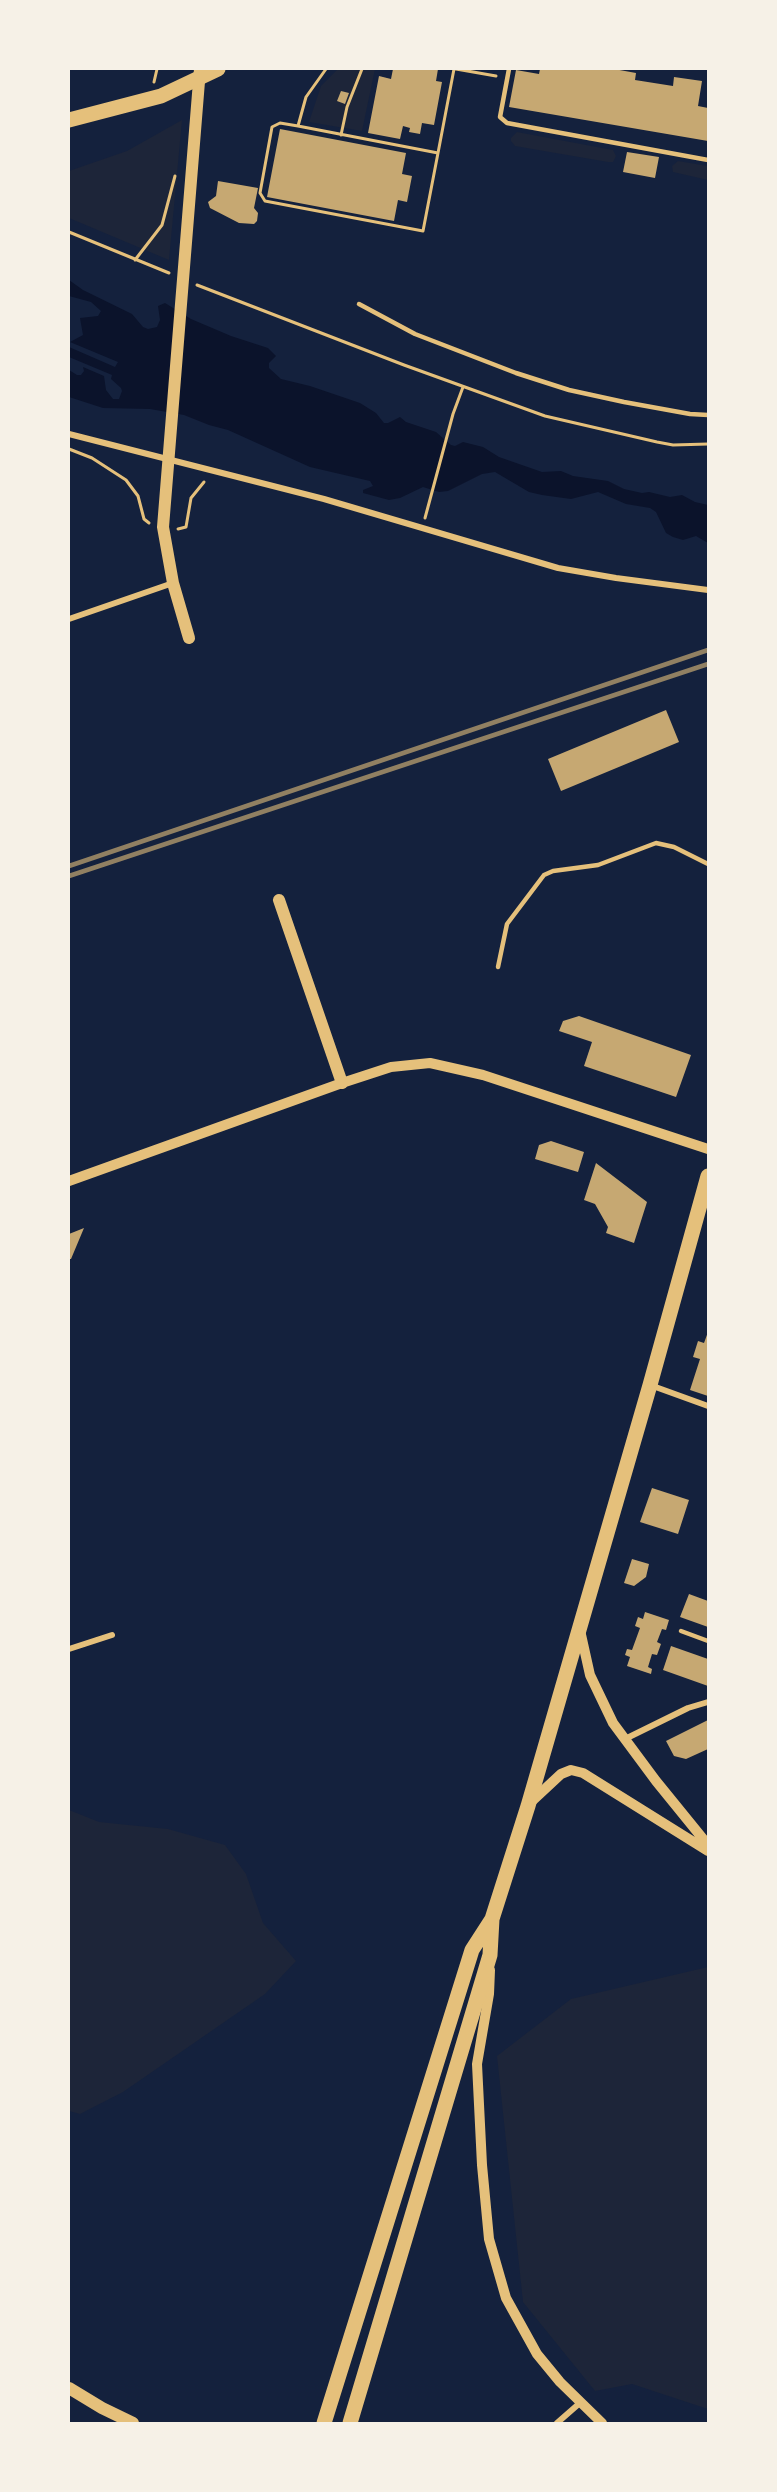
<!DOCTYPE html>
<style>
body{margin:0}
#map{position:relative;width:777px;height:2492px;overflow:hidden;background:#14213d;font-family:Quicksand,sans-serif}
canvas{display:block}
.frame{position:absolute;inset:0;border:70px solid #f6f1e7;pointer-events:none}
</style>
<div id="map">
<canvas width="777" height="2492"></canvas>
<div class="frame"></div>
</div>
<script>
const g = document.querySelector('canvas').getContext('2d');
g.lineJoin = 'round';
function fill(path, color) {
  g.fillStyle = color;
  g.fill(path, 'evenodd');
}
function poly(rows) {
  const path = new Path2D();
  for (const r of rows) {
    path.moveTo(r[0], r[1]);
    for (let i = 2; i < r.length; i += 2) path.lineTo(r[i], r[i + 1]);
  }
  return path;
}
function strokePath(path, color, width, dash) {
  g.strokeStyle = color;
  g.lineWidth = width;
  g.lineCap = dash ? 'butt' : 'round';
  g.setLineDash(dash || []);
  g.stroke(path);
}
fill(poly([
 [338,69,375,69,362,131,309,122,321,86],
 [182,120,169,260,69,218,69,171,127,151],
 [517,132,613,150,616,156,613,162,608,162,515,146,511,141,511,138],
 [678,161,708,166,708,180,673,172,672,166],
 [69,1810,99,1822,168,1829,225,1845,246,1874,263,1923,296,1961,265,1994,123,2092,80,2114,69,2111],
 [708,1967,708,2409,632,2384,595,2391,523,2302,497,2056,571,1999]
]), '#1d2539');
fill(poly([
 [69,280,83,290,132,314,143,327,148,329,157,327,160,320,158,306,165,303,191,319,231,336,268,348,276,356,269,363,269,368,281,379,310,386,360,403,376,413,384,423,388,423,400,417,406,422,436,432,451,445,455,446,463,442,483,447,499,457,542,472,561,471,573,476,608,481,624,489,642,493,649,492,670,497,682,495,695,502,708,505,708,543,696,536,683,540,673,537,666,533,656,512,650,508,626,504,598,492,571,499,542,495,529,492,495,472,482,474,448,491,439,492,423,487,400,498,389,500,363,493,363,490,373,486,370,481,310,467,228,430,209,425,184,415,150,409,103,408,69,397,69,370,77,375,81,375,84,371,83,367,104,376,106,390,113,399,119,399,122,391,121,388,111,379,112,375,69,357,69,347,115,367,118,362,70,342,83,335,80,318,98,316,101,311,91,302,69,296]
]), '#0b132b');
fill(poly([
 [393,69,438,69,436,81,442,82,434,125,422,123,420,134,409,132,410,128,403,126,400,139,368,133,379,76,391,79],
 [540,69,614,69,636,73,635,80,673,86,674,77,702,81,698,106,708,108,708,141,509,107,516,70,539,74],
 [341,91,349,93,345,104,337,101],
 [280,129,406,153,402,174,412,176,407,202,398,200,394,221,267,197],
 [627,152,659,157,655,178,623,172],
 [218,181,258,188,254,208,258,213,257,221,254,224,239,223,210,208,208,202,216,196],
 [666,710,679,742,561,791,548,759],
 [579,1016,691,1055,676,1097,584,1066,592,1042,559,1031,563,1021],
 [551,1141,584,1152,578,1172,535,1159,539,1145],
 [596,1163,647,1202,634,1243,606,1233,608,1227,595,1204,584,1200],
 [84,1228,71,1259,69,1259,69,1234],
 [708,1332,708,1396,690,1390,700,1359,693,1357,698,1341,704,1343],
 [652,1488,689,1500,678,1534,640,1522],
 [632,1559,649,1564,646,1577,634,1586,624,1583],
 [689,1594,708,1601,708,1627,680,1617],
 [645,1612,669,1620,666,1630,662,1629,657,1642,661,1644,657,1655,652,1654,648,1667,652,1669,651,1674,627,1666,630,1657,625,1655,627,1649,632,1650,640,1628,635,1626,638,1617,643,1619],
 [671,1646,708,1659,708,1686,663,1670],
 [708,1720,708,1749,686,1759,674,1756,666,1741]
]), '#c6a872');
strokePath(poly([
 [326,69,306,97,298,126,438,153,454,69],
 [456,69,496,76],
 [154,82,157,69],
 [298,126,280,123,272,127,260,193,265,201,423,231,438,153],
 [341,135,347,107,362,69],
 [69,232,169,273],
 [135,260,162,225,175,176],
 [197,285,404,365,545,416,657,442,673,445,708,444],
 [69,449,92,458,126,480,138,496,144,519,149,523],
 [425,518,453,414,463,387],
 [178,529,186,527,191,498,204,482]
]), '#e5c07b', 3);
strokePath(poly([
 [509,69,500,117,507,123,708,160],
 [359,304,415,334,516,373,569,390,624,402,690,414,708,415],
 [498,967,507,924,544,875,553,871,598,865,656,843,674,847,708,864],
 [681,1631,708,1641]
]), '#e5c07b', 4.5);
strokePath(poly([
 [69,434,324,499,558,568,616,578,708,590],
 [69,619,173,583],
 [650,1385,708,1406],
 [69,1649,112,1635],
 [625,1739,688,1708,708,1702],
 [557,2423,581,2402]
]), '#e5c07b', 6);
strokePath(poly([
 [69,1181,342,1083,391,1067,430,1063,483,1075,708,1149],
 [580,1630,590,1675,613,1723,656,1781,708,1845],
 [532,1801,561,1774,571,1770,583,1773,708,1851],
 [490,1970,489,1994,477,2064,482,2165,489,2239,506,2298,537,2354,560,2382,602,2423]
]), '#e5c07b', 10);
strokePath(poly([
 [189,638,173,583,163,527,200,69],
 [279,900,342,1083],
 [69,2388,102,2408,133,2423]
]), '#e5c07b', 12);
strokePath(poly([
 [69,120,161,96,218,69],
 [324,2423,472,1950,492,1919],
 [350,2423,490,1955,492,1919,528,1806,650,1385,708,1176]
]), '#e5c07b', 15);
strokePath(poly([
 [69,866,708,650],
 [69,876,708,664]
]), '#918062', 4.5);
</script>
